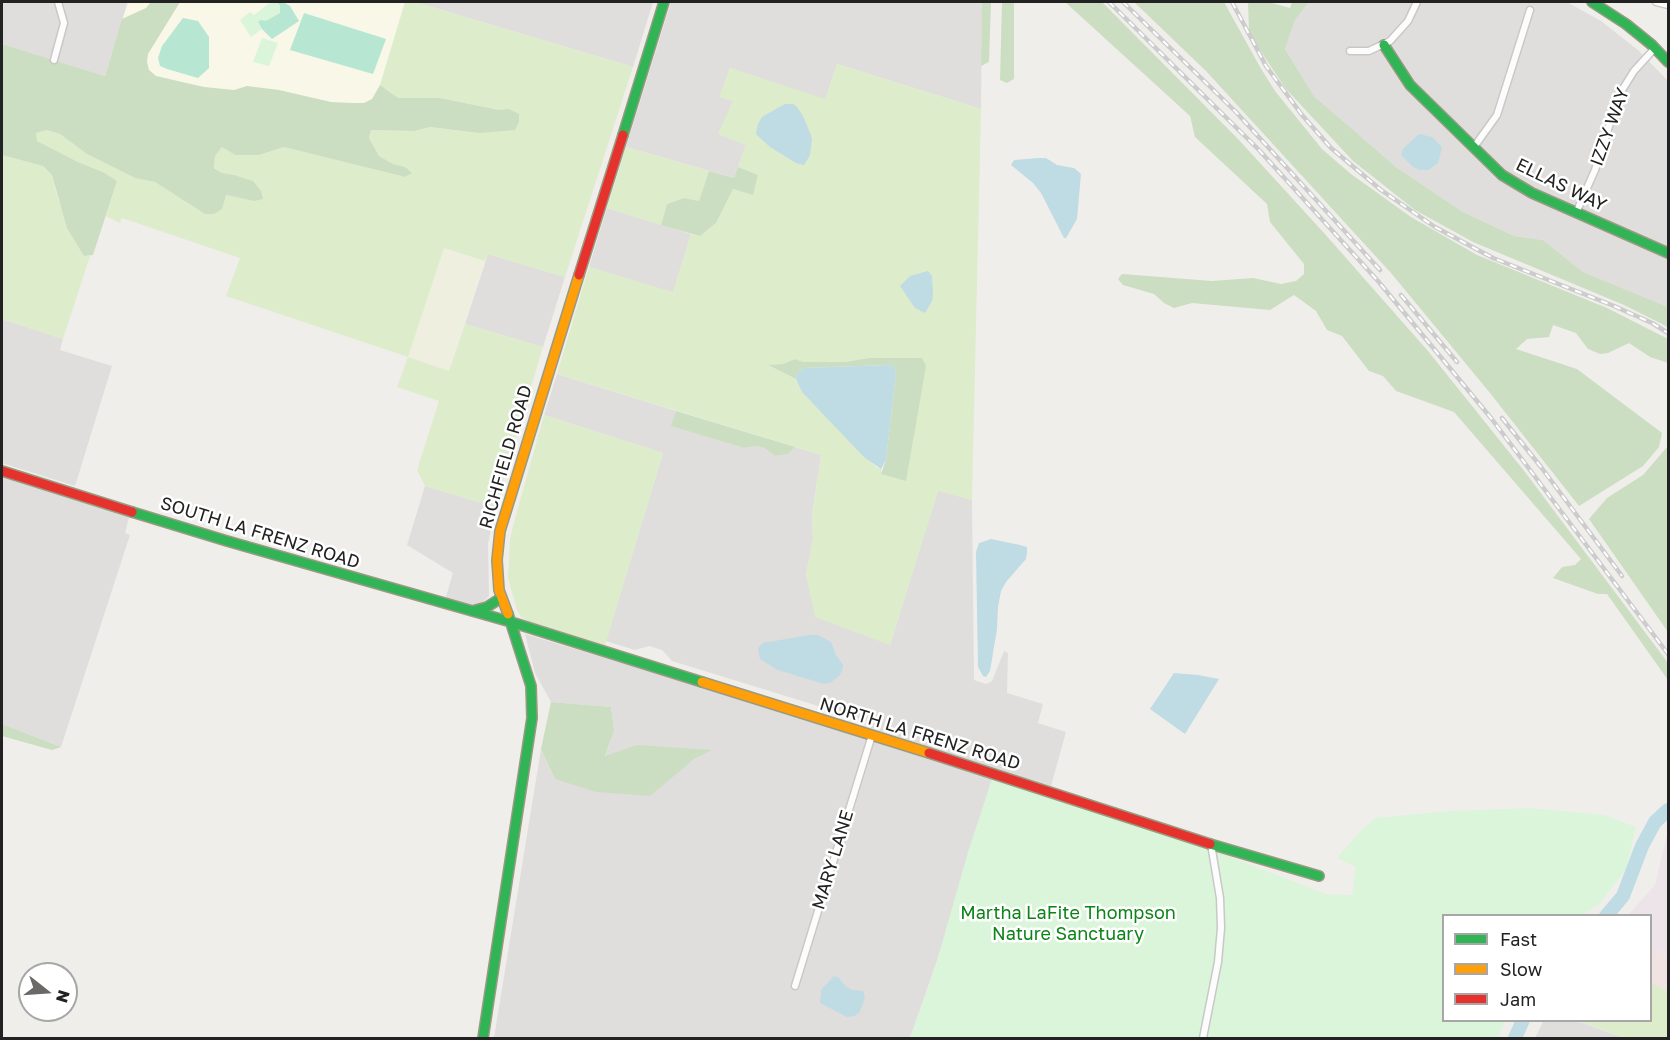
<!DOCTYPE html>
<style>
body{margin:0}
#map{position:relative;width:1670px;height:1040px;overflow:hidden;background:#f0eeeb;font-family:"Golos Text",sans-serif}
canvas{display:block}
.frame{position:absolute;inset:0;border:3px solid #222;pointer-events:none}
.legend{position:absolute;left:1442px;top:914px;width:210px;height:108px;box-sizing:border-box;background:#fff;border:2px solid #a7a7a7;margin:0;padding:8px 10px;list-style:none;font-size:18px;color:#222}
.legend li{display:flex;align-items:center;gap:12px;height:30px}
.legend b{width:30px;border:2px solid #a7a7a7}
.north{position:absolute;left:18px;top:962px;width:60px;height:60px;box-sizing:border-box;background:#fff;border:2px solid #a7a7a7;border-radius:50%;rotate:107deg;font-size:16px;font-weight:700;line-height:24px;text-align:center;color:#222}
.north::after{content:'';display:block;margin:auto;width:21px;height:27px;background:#6a6968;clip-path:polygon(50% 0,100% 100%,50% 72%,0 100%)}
</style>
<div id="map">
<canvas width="1670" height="1040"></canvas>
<div class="frame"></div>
<ul class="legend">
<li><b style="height:8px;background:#30b455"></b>Fast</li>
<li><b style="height:8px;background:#ff9f0a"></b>Slow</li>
<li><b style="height:8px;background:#e5322d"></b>Jam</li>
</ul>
<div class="north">N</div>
</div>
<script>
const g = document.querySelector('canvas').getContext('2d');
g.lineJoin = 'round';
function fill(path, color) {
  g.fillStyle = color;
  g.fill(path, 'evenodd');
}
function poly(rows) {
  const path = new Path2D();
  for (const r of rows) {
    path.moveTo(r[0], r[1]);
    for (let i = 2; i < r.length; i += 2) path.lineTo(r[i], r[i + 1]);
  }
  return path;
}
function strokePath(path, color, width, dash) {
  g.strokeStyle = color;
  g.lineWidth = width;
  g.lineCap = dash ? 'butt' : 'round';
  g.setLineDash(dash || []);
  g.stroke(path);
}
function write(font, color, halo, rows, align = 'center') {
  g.font = font + ' "Golos Text",sans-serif';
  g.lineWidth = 5;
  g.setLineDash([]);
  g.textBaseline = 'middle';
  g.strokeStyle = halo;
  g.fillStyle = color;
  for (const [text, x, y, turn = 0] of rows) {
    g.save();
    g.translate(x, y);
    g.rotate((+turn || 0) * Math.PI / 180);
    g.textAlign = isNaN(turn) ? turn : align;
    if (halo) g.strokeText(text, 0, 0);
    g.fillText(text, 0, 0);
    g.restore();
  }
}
fill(poly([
 [2,2,128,2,105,76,2,44],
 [415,2,653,2,633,67],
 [671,2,982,2,981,109,837,64,825,100,730,68,720,97,733,101,719,134,746,145,734,178,626,147],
 [1309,2,1567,2,1601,21,1638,50,1668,81,1668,307,1583,272,1543,240,1514,236,1463,212,1396,167,1314,96,1285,49,1295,20],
 [607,208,691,234,673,293,589,267],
 [488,254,565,277,543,347,465,324],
 [2,319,63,339,60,350,112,366,75,486,2,463],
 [557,374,676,411,672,426,744,448,756,446,764,448,775,456,788,454,795,447,821,455,812,515,813,539,806,575,890,645,938,490,972,500,974,680,986,684,992,681,1004,651,1008,653,1007,693,1043,704,1038,723,1066,732,1051,786,865,726,867,721,672,661,662,650,649,646,635,650,606,641,663,453,544,415],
 [2,477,129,517,125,533,130,535,61,747,2,724],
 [425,486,495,507,488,544,489,596,483,602,469,606,445,600,453,573,407,545],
 [525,634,732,696,992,779,937,961,910,1038,494,1038,541,749,555,779,694,759,711,750,605,757,614,731,611,707,551,702,535,673],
 [1544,1020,1577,1021,1625,1038,1535,1038]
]), '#dfdedc');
fill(poly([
 [1650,948,1668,955,1668,991,1651,983]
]), '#f1e3e1');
fill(poly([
 [1668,835,1668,955,1651,948,1650,916,1627,916,1655,885,1666,838]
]), '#ede4e9');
fill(poly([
 [128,2,405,2,360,156,105,76]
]), '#f8f7e8');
fill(poly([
 [444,248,485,261,449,372,408,357]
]), '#efefdf');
fill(poly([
 [405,2,415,2,633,67,565,277,488,254,485,261,444,248,408,357,449,371,465,324,543,347,495,507,425,486,417,470,439,401,397,387,408,357,226,296,240,258,122,218,120,223,106,216,117,181,105,173,78,162,37,141,36,133,47,130,60,134,87,154,135,178,155,182,205,214,226,195,254,201,234,175,222,173,214,167,215,156,222,147,235,155,259,155,284,147,405,177,405,167,393,164,379,156,369,138,371,130,414,131,430,127,479,133,509,110,499,110,440,98,397,98,380,85],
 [837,64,981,109,972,500,938,491,890,645,815,617,806,575,813,539,812,515,821,455,557,374,589,267,673,292,691,234,700,236,716,223,733,189,753,195,758,175,738,167,746,145,718,134,733,101,719,97,730,68,825,99],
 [869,358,926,366,881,474,881,469,877,468,802,392,796,379,768,365,783,364,795,359,802,362,845,362],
 [626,147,709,171,699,201,684,198,667,204,661,225,607,208],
 [2,155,43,166,52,175,58,199,84,256,90,256,63,339,2,319],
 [544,415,663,453,605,645,528,621,521,617,517,610,508,578,510,540,513,526],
 [1651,983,1668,991,1668,1038,1626,1038,1578,1021,1650,1020]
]), '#ddeccb');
fill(poly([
 [151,2,180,2,148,54,147,62,149,70,156,76,204,87,234,90,247,86,279,90,331,102,353,103,364,103,372,99,380,85,398,98,440,98,499,110,509,109,519,114,519,122,515,130,479,133,430,127,414,131,371,130,369,138,379,156,393,164,405,167,412,173,405,177,284,147,259,155,235,155,222,147,215,156,214,168,222,173,234,175,253,181,261,191,263,199,254,201,226,195,222,209,214,214,205,214,155,182,135,178,87,154,60,134,47,130,36,133,37,141,78,162,105,173,117,181,93,255,84,256,67,228,52,175,43,166,2,155,2,44,105,76,122,19,146,8],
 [982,2,991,2,989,62,981,66],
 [1002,2,1014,2,1014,79,1007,83,1000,80],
 [1065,2,1102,2,1239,140,1324,233,1428,351,1525,472,1668,663,1668,680,1607,594,1598,594,1553,578,1562,567,1575,565,1581,559,1454,412,1396,391,1383,376,1369,371,1342,336,1327,330,1316,311,1294,295,1270,310,1192,303,1174,308,1164,303,1154,294,1123,285,1118,279,1122,274,1212,281,1253,278,1281,284,1296,281,1304,274,1304,264,1270,222,1267,204,1195,137,1190,116],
 [1134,2,1224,2,1260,67,1275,91,1322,149,1351,174,1411,217,1477,255,1607,308,1668,339,1668,363,1650,357,1629,343,1608,353,1600,354,1588,349,1576,333,1553,325,1549,337,1527,339,1516,349,1577,369,1662,433,1659,447,1643,466,1579,506,1490,393,1391,273,1206,71],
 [1248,2,1268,2,1290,8,1292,2,1309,2,1295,20,1285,49,1314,96,1396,167,1463,212,1514,236,1543,240,1583,272,1668,307,1668,327,1624,305,1473,242,1415,210,1353,161,1286,89,1249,34],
 [738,167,758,175,753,195,733,189,716,223,700,236,661,225,667,204,684,198,699,201,709,171,734,178],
 [869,358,922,358,926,366,906,481,881,474,886,460,896,372,893,366,888,365,804,368,797,374,796,379,768,365,783,364,795,359,803,362,845,362],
 [676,411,795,447,788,454,775,456,764,448,756,446,744,448,671,426],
 [1668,446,1668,632,1589,519,1607,498,1643,475],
 [551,702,611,707,614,731,605,756,637,745,712,750,694,759,650,796,596,792,555,779,541,749],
 [2,724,61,747,52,750,2,736]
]), '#cbdec1');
fill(poly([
 [271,2,280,3,280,13,266,22,258,23,262,29,251,37,240,20,250,12,254,15],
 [262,38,278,43,269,66,253,62],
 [992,779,1061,799,1207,848,1326,894,1352,895,1356,867,1337,858,1357,835,1375,818,1450,811,1530,808,1604,815,1636,827,1626,869,1599,904,1582,915,1444,916,1444,1020,1505,1021,1498,1038,910,1038,937,961,968,852]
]), '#daf5da');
fill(poly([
 [276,2,283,2,290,6,299,21,272,39,262,29,258,22,261,20,266,21,280,13,280,5],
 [304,13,386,39,373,74,290,50],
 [183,18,198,21,209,37,209,68,198,78,167,69,160,66,158,58,162,46]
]), '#b7e6d2');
fill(poly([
 [785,104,793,104,797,107,803,116,812,138,810,155,804,165,796,163,770,147,756,134,758,124,762,117],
 [1419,134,1432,137,1442,147,1438,163,1428,170,1420,170,1413,167,1401,155,1403,149],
 [1038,158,1046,158,1057,165,1074,168,1081,174,1077,219,1066,238,1064,238,1041,193,1033,183,1011,165,1014,160],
 [928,271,932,276,933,295,932,301,925,313,915,308,900,286,910,276],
 [889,365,893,366,896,372,886,460,881,469,864,457,802,392,796,379,797,374,804,368],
 [991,539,1020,545,1027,547,1027,552,1026,559,1006,582,1001,591,998,607,997,629,990,671,986,677,983,676,978,667,976,552,979,543],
 [809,635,818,635,831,642,836,655,843,665,842,671,839,676,830,683,824,684,778,670,760,659,758,648,763,643],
 [1174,673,1198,675,1219,679,1185,734,1150,709],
 [834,976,839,978,845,986,852,990,863,991,865,997,863,1004,859,1013,854,1016,847,1017,820,1003,821,990]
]), '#bfdbe3');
strokePath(poly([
 [1606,916,1623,896,1642,846,1655,822,1668,810],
 [1515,1038,1523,1020]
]), '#bfdbe3', 14);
const street = poly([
 [1656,2,1668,5],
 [1350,51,1369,51,1390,41,1408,21,1417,2],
 [54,60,64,23,58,2],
 [1474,147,1497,115,1530,10],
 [1576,213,1595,170,1619,95,1634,71,1655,48],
 [795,986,872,735],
 [1203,1038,1218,962,1221,928,1220,898,1211,844]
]);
const fast = poly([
 [1592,2,1626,24,1652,45,1668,62],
 [1384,45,1410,85,1502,175,1532,193,1668,253],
 [623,135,664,2],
 [132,512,227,541,511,622,702,682],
 [472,611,487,607,501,598],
 [1210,844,1319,876],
 [483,1038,532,718,531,686,508,614]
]);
const slow = poly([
 [508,614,499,590,497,560,500,531,579,275],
 [702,682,929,753]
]);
const jam = poly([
 [579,275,623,135],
 [2,471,132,512],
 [929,753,1210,844]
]);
strokePath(street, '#c9c8c7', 9);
strokePath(fast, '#999a82', 12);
strokePath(slow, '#999a82', 12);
strokePath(jam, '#999a82', 12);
strokePath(street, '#fdfcfc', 6);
strokePath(fast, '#30b455', 9);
strokePath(slow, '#ff9f0a', 9);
strokePath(jam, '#e5322d', 9);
const rail = poly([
 [1109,2,1259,150,1378,281,1491,418,1668,654],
 [1123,2,1236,112,1380,270],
 [1232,2,1266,66,1302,115,1331,148,1381,190,1435,227,1493,258,1614,306,1652,323,1668,333],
 [1401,295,1457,362],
 [1502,418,1541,467,1622,576]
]);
strokePath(rail, '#ccc', 4.5);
strokePath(rail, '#fff', 2, [7]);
write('18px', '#222', '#fff', [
 ["IZZY WAY",1610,127,-70],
 ["ELLAS WAY",1561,185,26],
 ["RICHFIELD ROAD",506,457,-74],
 ["SOUTH LA FRENZ ROAD",260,533,17],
 ["NORTH LA FRENZ ROAD",920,734,17],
 ["MARY LANE",833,860,-73]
]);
write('18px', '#0c8416', '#fff', [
 ["Martha LaFite Thompson",1068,913],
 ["Nature Sanctuary",1068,934]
]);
</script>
